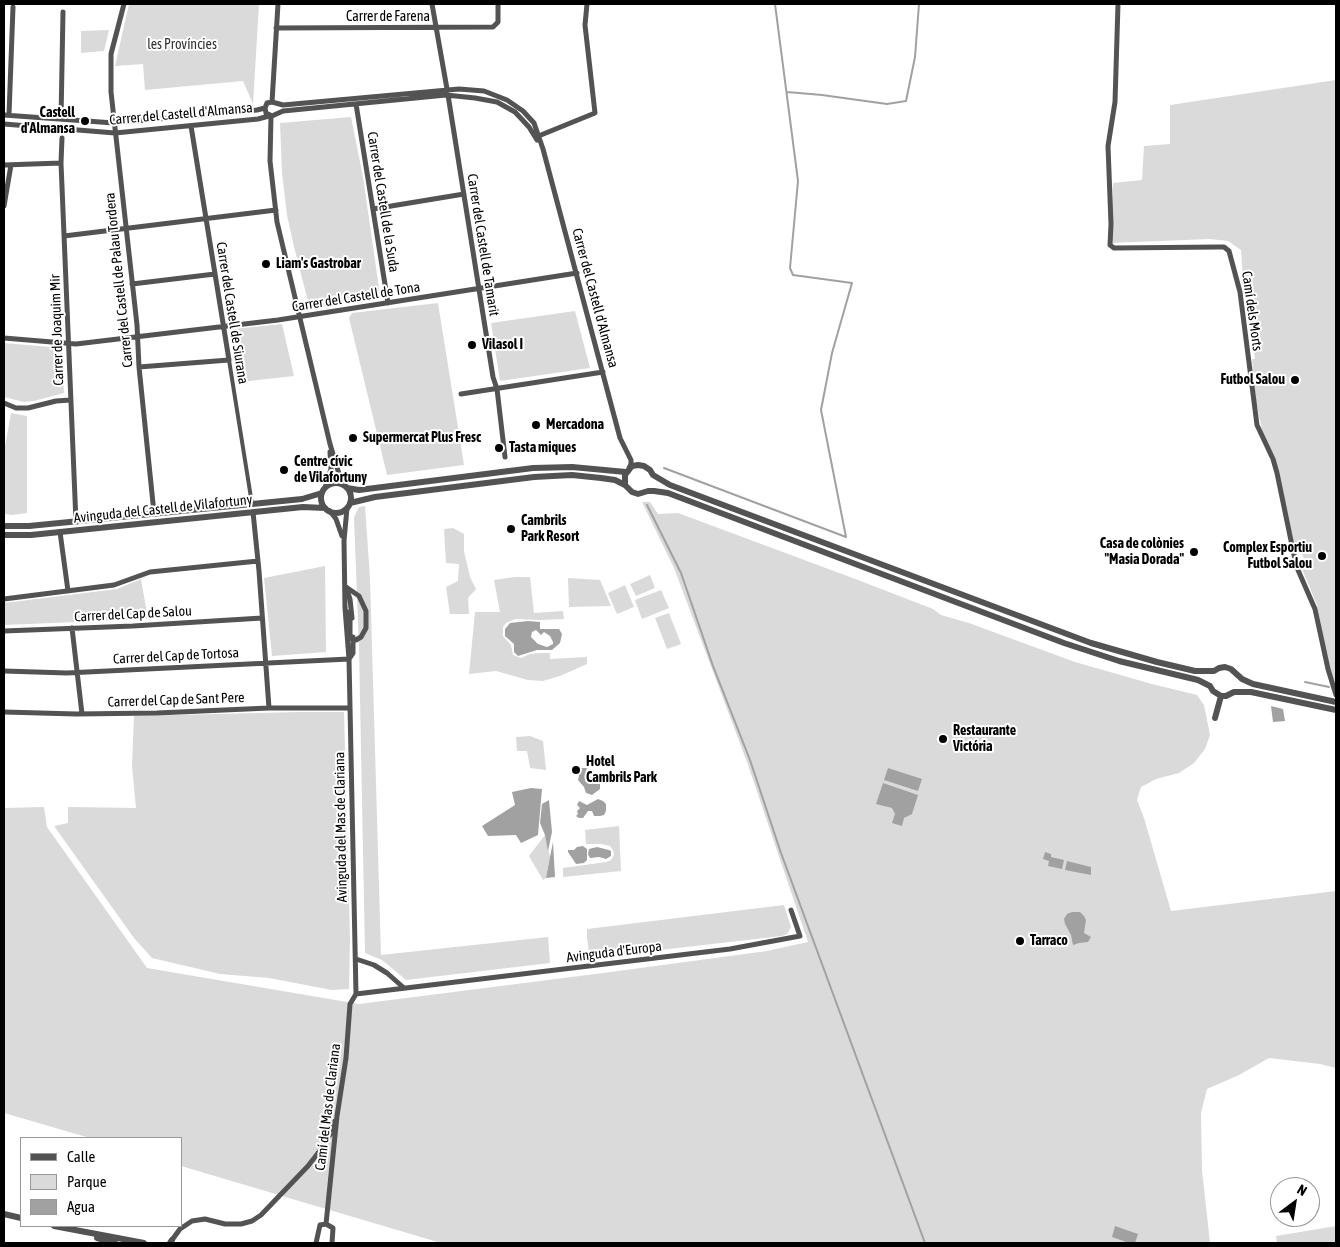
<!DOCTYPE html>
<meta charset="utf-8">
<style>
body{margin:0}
#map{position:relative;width:1340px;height:1247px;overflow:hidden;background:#fff;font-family:"Asap Condensed",sans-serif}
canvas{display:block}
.frame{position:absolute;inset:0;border:5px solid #000;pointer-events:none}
.legend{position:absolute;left:20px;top:1137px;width:162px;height:90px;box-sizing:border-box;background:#fff;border:1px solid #999;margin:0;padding:6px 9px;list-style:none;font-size:15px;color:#000}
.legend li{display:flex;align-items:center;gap:10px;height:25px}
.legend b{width:25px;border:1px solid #999}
.north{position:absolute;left:1270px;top:1177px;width:50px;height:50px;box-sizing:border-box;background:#fff;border:1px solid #999;border-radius:50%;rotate:31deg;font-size:14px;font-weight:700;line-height:20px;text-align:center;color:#000}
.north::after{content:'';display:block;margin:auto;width:18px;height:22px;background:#000;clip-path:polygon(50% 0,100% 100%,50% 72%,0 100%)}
</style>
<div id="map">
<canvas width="1340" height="1247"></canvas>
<div class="frame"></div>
<ul class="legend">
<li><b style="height:6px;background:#535353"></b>Calle</li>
<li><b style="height:14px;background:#dadada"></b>Parque</li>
<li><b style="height:14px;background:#a1a1a1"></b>Agua</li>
</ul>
<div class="north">N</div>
</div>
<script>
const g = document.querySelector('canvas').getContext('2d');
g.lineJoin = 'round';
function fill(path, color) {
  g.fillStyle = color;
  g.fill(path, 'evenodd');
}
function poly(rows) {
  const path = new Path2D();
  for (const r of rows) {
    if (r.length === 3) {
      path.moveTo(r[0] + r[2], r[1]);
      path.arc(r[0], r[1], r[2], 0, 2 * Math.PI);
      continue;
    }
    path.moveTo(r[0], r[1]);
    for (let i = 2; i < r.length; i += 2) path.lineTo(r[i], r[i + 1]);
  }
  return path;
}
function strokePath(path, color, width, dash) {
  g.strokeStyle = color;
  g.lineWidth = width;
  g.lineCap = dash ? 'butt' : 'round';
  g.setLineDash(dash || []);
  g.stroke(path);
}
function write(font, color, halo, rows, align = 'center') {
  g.font = font + ' "Asap Condensed",sans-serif';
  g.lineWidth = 4;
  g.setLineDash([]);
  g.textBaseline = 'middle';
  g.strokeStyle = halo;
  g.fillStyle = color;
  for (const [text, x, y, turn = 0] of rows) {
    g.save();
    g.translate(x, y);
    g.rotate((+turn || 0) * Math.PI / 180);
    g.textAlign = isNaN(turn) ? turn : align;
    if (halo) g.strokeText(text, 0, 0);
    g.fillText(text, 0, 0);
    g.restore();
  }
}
fill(poly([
 [129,4,259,4,253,104,243,81,145,90,143,64,115,66],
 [109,30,104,51,81,53,81,31],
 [1336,80,1336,685,1329,669,1317,605,1300,564,1304,559,1302,554,1296,552,1280,478,1262,430,1256,401,1252,359,1255,359,1247,311,1249,311,1247,293,1244,293,1241,250,1228,241,1210,239,1111,243,1113,183,1142,180,1144,146,1170,144,1170,105],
 [351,117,363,177,380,295,376,298,310,309,294,247,287,215,282,173,280,123],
 [438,303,464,465,387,475,349,318,352,313],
 [575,311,590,368,500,381,491,323],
 [282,324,294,376,240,382,233,329],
 [4,343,62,348,64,393,34,401,24,402,4,397],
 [11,413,27,416,27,513,13,515,4,514,4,452],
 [642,502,650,502,658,514,678,513,858,580,933,609,941,615,969,623,1075,662,1152,684,1197,695,1204,705,1210,735,1205,749,1194,763,1179,773,1156,779,1141,787,1137,800,1144,818,1171,911,1336,891,1336,1068,1320,1064,1269,1058,1239,1075,1207,1089,1201,1113,1202,1170,1210,1243,441,1243,181,1166,181,1138,90,1138,4,1113,4,808,44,807,47,827,147,968,359,1004,603,973,767,951,808,942,747,762,674,568],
 [365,506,370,578,381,955,548,937,550,963,406,980,382,960,365,953,359,648,354,517,359,507],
 [453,528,464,534,464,551,470,577,476,589,468,598,469,614,450,614,446,587,458,581,459,564,446,563,444,529],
 [325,566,326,652,272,656,264,578],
 [650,575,655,588,636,596,630,584],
 [515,577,530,577,534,613,563,611,564,619,540,620,515,619,506,623,503,627,503,636,511,645,513,655,521,658,530,654,538,653,550,653,550,659,587,657,587,664,560,676,543,681,528,680,496,671,469,674,475,612,500,612,494,580],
 [568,578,600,580,611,606,569,607],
 [141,579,148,619,4,625,4,603,117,589],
 [625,585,634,607,617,614,608,593],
 [661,590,669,608,642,619,635,600],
 [669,613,681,644,667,649,655,618],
 [300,712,344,712,350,938,349,989,332,990,269,978,220,974,152,958,134,938,54,826,68,823,68,807,136,808,132,766,134,716],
 [530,736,543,741,546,770,530,768,527,751,517,751,516,737],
 [619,826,621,871,563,877,563,868,606,862,611,860,614,855,613,850,610,846,601,844,586,844,585,830],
 [545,835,550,857,546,878,543,880,529,856],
 [784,905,791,927,787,934,782,936,590,958,587,938,587,929],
 [1336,1203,1336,1243,1277,1243,1276,1236,1336,1226]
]), '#dadada');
fill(poly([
 [528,621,540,622,540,629,559,629,562,634,560,643,552,650,537,650,518,656,514,652,514,644,505,636,505,629,510,623],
 [536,630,541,635,544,632,550,636,553,642,553,644,547,647,538,644,531,637,532,632],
 [1271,706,1283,709,1285,721,1273,722],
 [580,768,587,768,586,771,592,777,600,780,600,789,592,795,586,793,584,787,578,780,579,776,577,772],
 [888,768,922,779,918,791,884,780],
 [883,783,918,795,912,814,904,818,902,826,892,823,895,814,892,808,876,804],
 [531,788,542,789,538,835,521,843,516,835,488,836,482,826,515,805,512,792],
 [598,799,603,801,606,804,606,811,604,815,600,816,594,816,592,811,588,811,583,818,579,818,576,816,578,814,577,811,580,808,577,805,579,801,587,805],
 [549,800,552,832,548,851,545,835,540,823,542,804],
 [553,842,555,877,546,878,550,857],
 [583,846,587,849,587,860,584,863,576,864,568,852,568,850,574,850,577,847],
 [597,847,609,850,611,851,611,856,606,859,599,857,590,858,588,854,589,849],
 [1045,852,1051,854,1051,857,1064,860,1062,869,1048,866,1049,861,1043,859],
 [1067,861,1091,867,1091,875,1065,870],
 [1072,912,1080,912,1084,916,1086,920,1084,933,1091,937,1088,942,1079,943,1073,945,1071,935,1065,924,1064,919,1067,914],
 [1115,1226,1138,1234,1135,1243,1129,1243,1112,1237]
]), '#a1a1a1');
strokePath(poly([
 [787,92,822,95,887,104,906,101,915,57,919,4],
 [664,468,846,537,821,410,832,353,852,283,793,275,790,268,798,181,775,4],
 [647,505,681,573,713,666,750,760,781,853,925,1243],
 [1305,682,1329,687]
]), '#a1a1a1', 2);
strokePath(poly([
 [229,360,252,504]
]), '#535353', 4);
strokePath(poly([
 [124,4,111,54,111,92,137,325,139,367,154,513],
 [432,4,447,89],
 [1118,4,1115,102,1108,146,1111,224,1110,245,1114,248,1219,247,1224,247,1229,251,1240,292,1257,425,1273,459,1277,473,1294,555,1298,570,1315,609,1328,669,1336,695],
 [276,28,493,27,498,22,498,4],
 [448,95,493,377,497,389,505,457],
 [272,102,283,105,459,89,484,91,507,100,523,111,534,123,543,149,620,438,631,460,631,464,629,468],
 [272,102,278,4],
 [356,104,388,303],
 [265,108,266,113,272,116,283,111,446,95,475,98,497,102,515,112,529,127,537,140],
 [4,115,114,123,257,110,265,108,267,103,272,102],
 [9,115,13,7],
 [271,116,270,161,277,222,330,444,339,474,344,485],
 [61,119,63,12],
 [4,124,115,133,258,119,269,116],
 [536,137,595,113,585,25,587,4],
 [62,138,61,163,76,522],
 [4,165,61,163],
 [4,206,11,165],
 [373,209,464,194],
 [64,236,276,210],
 [132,284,215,274],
 [4,338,76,344,278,320,577,273],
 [139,367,229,360,191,126],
 [461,394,603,372],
 [4,403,16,408,28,408,56,401,71,400],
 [325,488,331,469,330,452],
 [347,508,344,541,345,608,349,659,356,994],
 [330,511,336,519,342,536],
 [253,512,259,571,269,708],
 [60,532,68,591],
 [346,587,359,596,366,611,366,628,361,637,356,640,350,638,350,617,346,611],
 [347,590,350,599,352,618],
 [4,599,114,585,150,572,258,561],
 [72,628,82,714],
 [4,631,133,626,262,618],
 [349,659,353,653,353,637],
 [4,671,67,673,349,659],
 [4,712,76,714,157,713,269,708,350,708],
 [356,959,374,965,387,973,404,988],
 [356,994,730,949,800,936,791,910],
 [326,1224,337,1116,346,1058,350,1004,356,994],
 [172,1240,180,1229,192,1221,205,1219,225,1224,241,1224,252,1221,261,1215,308,1166,322,1148,331,1133,335,1121],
 [316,1243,320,1225,326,1224,333,1228,332,1243]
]), '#535353', 5);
strokePath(poly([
 [336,498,15],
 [347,488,359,490,533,468,572,467,626,472],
 [350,503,375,497,534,477,572,475,601,478,615,480,625,485],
 [4,526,29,526,252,504,302,499,322,493],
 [4,535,31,535,303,507,325,508],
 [1336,702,1253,684,1242,679,1231,669,1225,667,1219,668,1214,671,1195,671,1157,662,1091,643,670,485,653,475,650,470,644,466,638,465,632,466,625,475,625,485,632,492,638,494,648,491,654,491,668,493,1064,643,1119,661,1198,680,1210,686,1213,691,1221,696,1226,696,1234,692,1251,692,1336,710],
 [1215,718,1221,696],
 [4,1214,21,1218],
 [54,1226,144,1243],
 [97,1238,115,1243],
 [170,1243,172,1240]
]), '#535353', 6);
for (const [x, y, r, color] of [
 [85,121,5,"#000"],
 [266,264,5,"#000"],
 [472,345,5,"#000"],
 [1295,380,5,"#000"],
 [536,425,5,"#000"],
 [353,438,5,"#000"],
 [499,448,5,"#000"],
 [284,470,5,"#000"],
 [511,529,5,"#000"],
 [1194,552,5,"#000"],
 [1322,556,5,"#000"],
 [943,739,5,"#000"],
 [576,770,5,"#000"],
 [1020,941,5,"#000"]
]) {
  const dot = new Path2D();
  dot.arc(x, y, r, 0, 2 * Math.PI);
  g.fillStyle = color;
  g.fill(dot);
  strokePath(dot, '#fff', 2);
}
write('14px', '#000', '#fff', [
 ["Carrer de Farena",388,17],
 ["Carrer del Castell d'Almansa",181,114,-5],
 ["Carrer del Castell de la Suda",383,202,81],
 ["Carrer del Castell de Tamarit",483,245,81],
 ["Carrer del Castell de Palau Tordera",119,280,-96],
 ["Carrer del Castell de Tona",356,297,-9],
 ["Carrer del Castell d'Almansa",595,298,75],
 ["Camí dels Morts",1252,311,82],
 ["Carrer del Castell de Siurana",232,313,81],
 ["Carrer de Joaquim Mir",57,330,-92],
 ["Avinguda del Castell de Vilafortuny",163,509,-6],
 ["Carrer del Cap de Salou",133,614,-3],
 ["Carrer del Cap de Tortosa",176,656,-3],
 ["Carrer del Cap de Sant Pere",176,700,-2],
 ["Avinguda del Mas de Clariana",341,827,-91],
 ["Avinguda d'Europa",614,952,-7],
 ["Camí del Mas de Clariana",328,1107,-83]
]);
write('14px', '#313131', '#fff', [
 ["les Províncies",182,45]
]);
write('bold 14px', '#000', '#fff', [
 ["Castell",75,113,"right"],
 ["d'Almansa",75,129,"right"],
 ["Liam's Gastrobar",276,264],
 ["Vilasol I",482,345],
 ["Futbol Salou",1285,380,"right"],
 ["Mercadona",546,425],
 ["Supermercat Plus Fresc",363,438],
 ["Tasta miques",509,448],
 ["Centre cívic",294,462],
 ["de Vilafortuny",294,478],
 ["Cambrils",521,521],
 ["Park Resort",521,537],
 ["Casa de colònies",1184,544,"right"],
 ["\"Masia Dorada\"",1184,560,"right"],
 ["Complex Esportiu",1312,548,"right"],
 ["Futbol Salou",1312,564,"right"],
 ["Restaurante",953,731],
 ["Victória",953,747],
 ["Hotel",586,762],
 ["Cambrils Park",586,778],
 ["Tarraco",1030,941]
], 'left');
</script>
